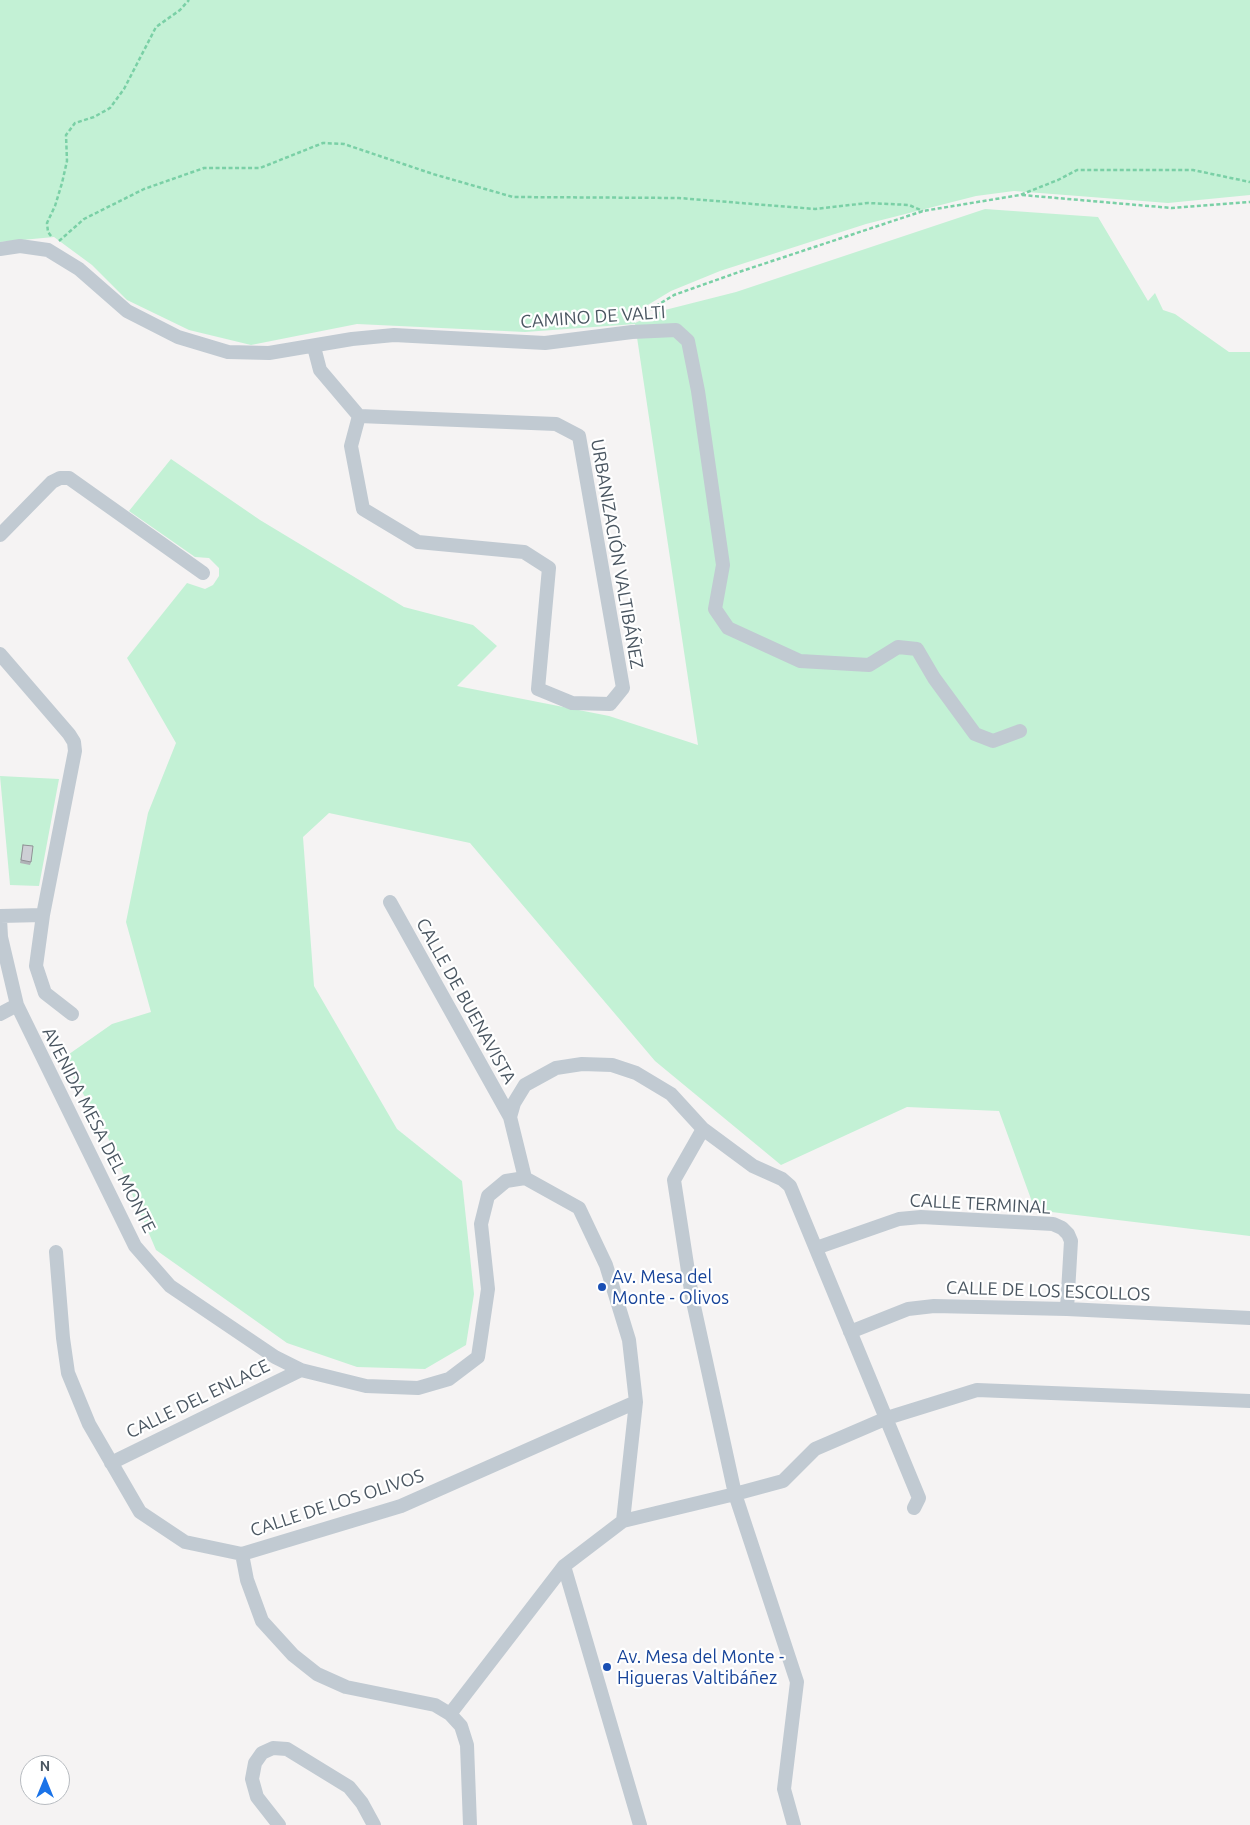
<!DOCTYPE html>
<meta charset="utf-8">
<style>
body{margin:0}
#map{position:relative;width:1250px;height:1825px;overflow:hidden;background:#f5f3f3;font-family:Ubuntu,sans-serif}
canvas{display:block}
.north{position:absolute;left:20px;top:1755px;width:50px;height:50px;box-sizing:border-box;background:#fff;border:1px solid #b7bbc0;border-radius:50%;rotate:0deg;font-size:14px;font-weight:700;line-height:20px;text-align:center;color:#4a5661}
.north::after{content:'';display:block;margin:auto;width:18px;height:22px;background:#1a73e8;clip-path:polygon(50% 0,100% 100%,50% 72%,0 100%)}
</style>
<div id="map">
<canvas width="1250" height="1825"></canvas>
<div class="north">N</div>
</div>
<script>
const g = document.querySelector('canvas').getContext('2d');
g.lineJoin = 'round';
function fill(path, color) {
  g.fillStyle = color;
  g.fill(path, 'evenodd');
}
function poly(rows) {
  const path = new Path2D();
  for (const r of rows) {
    path.moveTo(r[0], r[1]);
    for (let i = 2; i < r.length; i += 2) path.lineTo(r[i], r[i + 1]);
  }
  return path;
}
function strokePath(path, color, width, dash) {
  g.strokeStyle = color;
  g.lineWidth = width;
  g.lineCap = dash ? 'butt' : 'round';
  g.setLineDash(dash || []);
  g.stroke(path);
}
function write(font, color, halo, rows, align = 'center') {
  g.font = font + ' Ubuntu,sans-serif';
  g.lineWidth = 4.5;
  g.setLineDash([]);
  g.textBaseline = 'middle';
  g.strokeStyle = halo;
  g.fillStyle = color;
  for (const [text, x, y, turn = 0] of rows) {
    g.save();
    g.translate(x, y);
    g.rotate((+turn || 0) * Math.PI / 180);
    g.textAlign = isNaN(turn) ? turn : align;
    if (halo) g.strokeText(text, 0, 0);
    g.fillText(text, 0, 0);
    g.restore();
  }
}
fill(poly([
 [0,0,1250,0,1250,195,1168,203,1014,191,976,196,866,224,720,271,671,291,636,312,635,323,661,311,736,292,985,209,1098,217,1148,301,1155,293,1163,310,1175,314,1229,352,1250,352,1250,1236,1035,1210,999,1111,907,1107,781,1165,655,1061,470,843,329,813,303,837,314,986,397,1129,462,1181,474,1294,466,1345,425,1369,357,1367,287,1343,156,1250,104,1128,62,1059,112,1024,151,1012,126,922,148,813,176,743,127,658,187,583,205,589,213,585,219,576,219,568,209,558,195,557,129,511,171,459,260,520,404,607,473,625,497,646,457,686,609,716,698,745,635,324,525,332,357,324,251,345,189,330,127,300,92,265,54,237,0,242],
 [0,776,59,779,39,886,10,885]
]), '#c3f1d5');
strokePath(poly([
 [1022,195,1172,208,1250,202],
 [51,236,48,232,47,223,55,206,62,183,67,161,66,135,75,123,94,117,110,108,124,89,156,27,180,10,189,0],
 [59,241,84,219,144,189,204,168,260,168,323,143,344,144,433,174,513,197,679,198,815,209,868,203,909,205,923,211],
 [641,318,643,314,674,295,739,272,923,211,1020,195,1058,180,1077,170,1193,170,1250,182]
]), '#7ad0a6', 2.5, [4, 2.5]);
strokePath(poly([
 [0,249,20,246,48,250,79,269,127,311,178,337,228,352,269,353,352,339,394,335,545,343,632,332,676,330,688,341,698,391,723,565,715,609,728,628,800,661,869,665,898,647,917,649,934,678,975,734,993,741,1020,731],
 [314,347,320,370,359,416,556,424,579,436,623,688,610,704,572,703,538,689,549,568,524,552,418,542,363,509,351,446,359,416],
 [0,535,52,482,60,478,69,478,203,573],
 [0,654,69,734,74,742,75,751,43,915,0,916],
 [390,902,510,1117],
 [43,915,36,966,45,993,72,1014],
 [0,918,1,937,17,1005,135,1246,170,1286,275,1357,301,1370,366,1386,418,1388,449,1379,478,1357,488,1289,481,1224,488,1196,506,1181,525,1178,579,1208,606,1265,629,1340,636,1402,623,1521],
 [0,1014,17,1005],
 [703,1129,674,1180,692,1297,735,1494,797,1682,784,1789,794,1825],
 [525,1178,510,1117,514,1103,525,1085,556,1068,582,1064,612,1065,636,1073,671,1094,703,1129,753,1166,782,1179,790,1186,919,1498,914,1508],
 [816,1248,899,1219,921,1217,1053,1224,1062,1228,1068,1234,1071,1241,1067,1309],
 [56,1252,63,1338,68,1373,89,1424,140,1512,185,1542,242,1554,401,1506,636,1402],
 [850,1332,908,1309,934,1306,1067,1309,1250,1318],
 [111,1463,301,1370],
 [242,1554,247,1580,262,1621,293,1655,317,1674,346,1687,435,1705,450,1714,461,1726,467,1745,470,1825],
 [564,1566,640,1825],
 [450,1714,564,1566,623,1521,735,1494,783,1481,815,1449,887,1418,977,1390,1250,1401],
 [279,1825,257,1797,252,1779,255,1763,262,1753,273,1748,287,1749,349,1787,362,1803,374,1825]
]), '#c1cad2', 14);
fill(poly([
 [23,845,31,862,30,865,20,863]
]), '#b0b2b7');
const building = poly([
 [23,845,33,846,31,862,21,860,23,845]
]);
fill(building, '#cdcfd5');
strokePath(building, '#909195', 1);
for (const [x, y, r, color] of [
 [602,1287,5,"#1a4fb4"],
 [607,1667,5,"#1a4fb4"]
]) {
  const dot = new Path2D();
  dot.arc(x, y, r, 0, 2 * Math.PI);
  g.fillStyle = color;
  g.fill(dot);
  strokePath(dot, '#fff', 2);
}
write('18px', '#4a5661', '#fff', [
 ["CAMINO DE VALTI",593,317,-4],
 ["URBANIZACIÓN VALTIBÁÑEZ",617,554,80],
 ["CALLE DE BUENAVISTA",466,1001,61],
 ["AVENIDA MESA DEL MONTE",99,1130,63],
 ["CALLE TERMINAL",980,1204,3],
 ["CALLE DE LOS ESCOLLOS",1048,1291,2],
 ["CALLE DEL ENLACE",198,1399,-26],
 ["CALLE DE LOS OLIVOS",337,1503,-18]
]);
write('18px', '#164399', '#fff', [
 ["Av. Mesa del",612,1277],
 ["Monte - Olivos",612,1298],
 ["Av. Mesa del Monte -",617,1657],
 ["Higueras Valtibáñez",617,1678]
], 'left');
</script>
